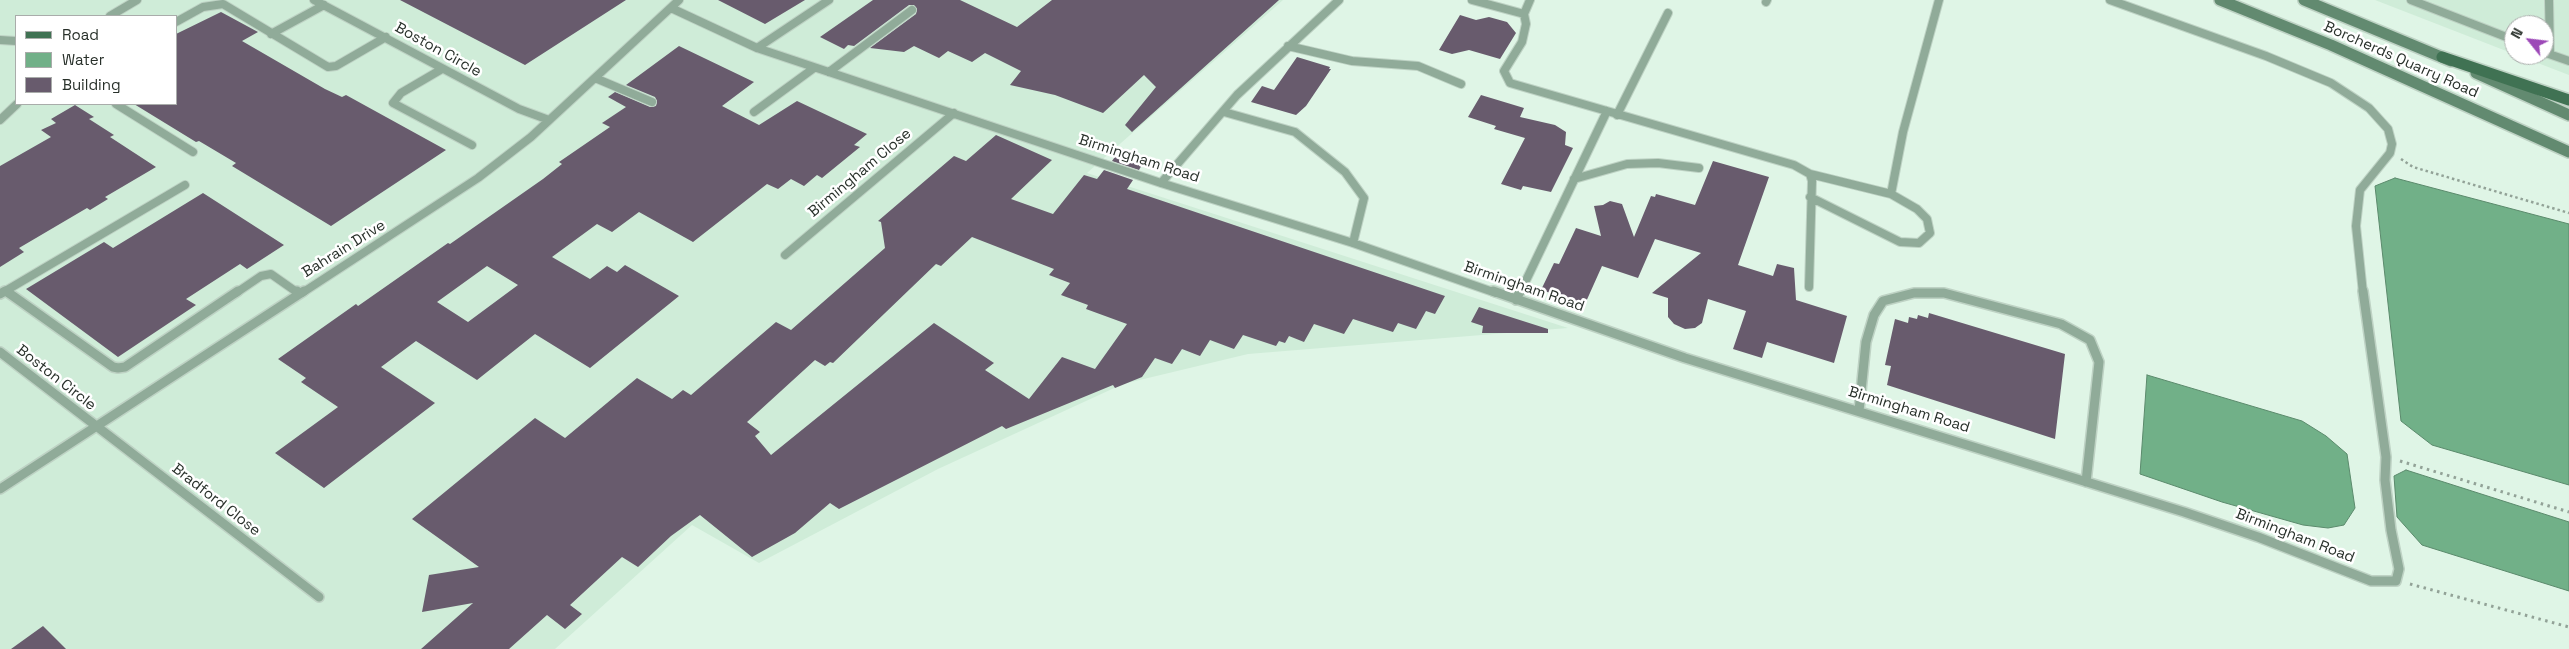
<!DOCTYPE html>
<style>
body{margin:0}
#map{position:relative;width:2569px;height:649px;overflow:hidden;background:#dff5e6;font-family:"Space Grotesk",sans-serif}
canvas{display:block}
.legend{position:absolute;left:15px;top:15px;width:162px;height:90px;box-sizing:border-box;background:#fff;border:1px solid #a9acaa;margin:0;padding:6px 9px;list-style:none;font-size:15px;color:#28302a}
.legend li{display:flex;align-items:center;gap:10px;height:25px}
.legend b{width:25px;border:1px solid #a9acaa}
.north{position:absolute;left:2504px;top:15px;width:50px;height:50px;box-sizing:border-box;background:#fff;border:1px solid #a9acaa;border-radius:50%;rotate:299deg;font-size:14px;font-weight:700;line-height:20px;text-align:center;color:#28302a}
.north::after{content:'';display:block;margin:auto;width:18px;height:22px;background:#9c48b7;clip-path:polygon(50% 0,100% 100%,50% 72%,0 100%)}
</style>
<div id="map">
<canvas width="2569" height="649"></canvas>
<ul class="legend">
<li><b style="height:6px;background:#407253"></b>Road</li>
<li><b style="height:14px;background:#71b088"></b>Water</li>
<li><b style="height:14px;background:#685b6d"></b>Building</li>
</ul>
<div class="north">N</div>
</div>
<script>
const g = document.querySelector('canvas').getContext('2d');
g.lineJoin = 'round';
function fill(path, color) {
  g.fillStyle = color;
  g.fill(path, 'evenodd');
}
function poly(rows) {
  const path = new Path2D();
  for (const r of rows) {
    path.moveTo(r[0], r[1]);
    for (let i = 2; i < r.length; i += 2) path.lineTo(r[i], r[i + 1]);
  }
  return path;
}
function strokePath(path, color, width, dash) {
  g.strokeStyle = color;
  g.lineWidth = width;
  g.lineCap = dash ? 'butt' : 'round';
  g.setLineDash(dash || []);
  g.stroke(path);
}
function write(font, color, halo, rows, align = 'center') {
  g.font = font + ' "Space Grotesk",sans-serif';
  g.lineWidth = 5;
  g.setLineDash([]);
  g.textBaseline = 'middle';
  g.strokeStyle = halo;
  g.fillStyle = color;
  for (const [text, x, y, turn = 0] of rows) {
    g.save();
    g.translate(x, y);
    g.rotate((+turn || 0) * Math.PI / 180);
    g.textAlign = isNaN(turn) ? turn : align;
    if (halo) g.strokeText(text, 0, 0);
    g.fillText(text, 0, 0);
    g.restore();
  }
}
fill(poly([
 [0,0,1283,0,1087,173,1568,328,1248,354,1123,384,938,469,759,563,692,525,555,649,0,649],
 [16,16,176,16,176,104,16,104],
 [2375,0,2569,0,2569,75,2517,55,2544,55,2544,25,2514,25,2514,54]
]), '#cfecd8');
const water = poly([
 [2395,178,2569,224,2569,485,2432,445,2401,421,2375,186,2395,178],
 [2147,375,2302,421,2326,436,2347,454,2355,508,2344,525,2328,528,2303,525,2222,502,2140,474,2147,375],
 [2406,470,2569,522,2569,591,2422,545,2397,517,2394,476,2406,470]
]);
fill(water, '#71b088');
strokePath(water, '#5b8a6c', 1);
fill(poly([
 [400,0,626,0,525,65],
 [718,0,805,0,765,24],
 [873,0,960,0,1017,27,1052,0,1279,0,1132,132,1125,125,1156,87,1144,75,1103,113,1055,95,1010,85,1021,71,985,53,972,62,948,51,939,58,914,46,904,52,870,48,916,14,917,9,914,5,909,5,854,46,848,45,844,49,820,37],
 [221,12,258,32,242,41,325,89,342,97,346,95,446,150,331,226,232,166,236,163,199,141,196,142,134,104,176,104,176,34],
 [1460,15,1476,20,1489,17,1507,22,1516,33,1500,59,1469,50,1452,54,1439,50],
 [679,46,754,82,722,106,759,125,797,101,867,134,854,145,860,147,822,178,817,175,804,186,791,179,778,189,767,184,693,242,639,212,612,232,597,224,552,257,590,279,607,266,617,272,625,265,679,296,590,368,535,334,477,380,416,341,381,367,435,403,324,488,275,453,338,407,301,382,306,378,278,359,356,304,358,306,448,243,450,244,543,179,562,164,559,162,610,127,602,123,626,107,608,97,615,92,650,107,656,106,657,101,655,97,626,85],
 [487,266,518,285,468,322,437,302],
 [1297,57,1330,67,1329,69,1331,69,1306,106,1296,115,1251,102,1262,86,1274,90],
 [1481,95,1524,108,1520,117,1555,125,1566,132,1565,145,1573,148,1551,192,1523,186,1521,190,1501,184,1525,138,1494,129,1496,126,1468,117],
 [75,105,94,117,89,119,114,135,110,137,156,167,105,197,108,199,90,210,87,208,19,248,24,252,0,267,0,166,51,137,41,130,56,123,51,119],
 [996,135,1052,160,1011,199,1053,214,1084,175,1097,179,1104,170,1133,180,1127,189,1445,296,1435,314,1426,311,1416,329,1398,323,1393,332,1353,319,1344,334,1314,324,1304,342,1289,336,1285,343,1279,341,1276,346,1243,335,1234,349,1210,340,1200,356,1182,349,1172,364,1155,358,1142,377,1115,388,1113,385,1006,429,1002,426,839,509,830,503,795,533,752,557,700,515,671,536,638,567,622,557,570,605,582,614,565,629,547,615,509,649,421,649,473,603,422,612,429,575,479,567,412,519,535,418,565,438,637,378,672,399,683,390,691,395,776,322,791,330,885,248,881,222,878,221,954,156,966,161],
 [972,237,1054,269,1049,275,1070,283,1061,295,1088,305,1086,309,1127,324,1095,369,1062,357,1029,399,985,370,994,363,934,323,771,455,755,436,760,432,747,422,815,360,825,366,830,362,833,363,936,264,941,266],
 [1117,154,1144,161,1139,170,1112,161],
 [1713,161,1769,177,1738,265,1773,276,1777,264,1794,268,1796,300,1847,316,1834,363,1767,342,1762,358,1733,349,1746,311,1708,299,1702,323,1695,328,1685,329,1674,324,1668,317,1668,298,1652,293,1701,253,1655,239,1638,278,1602,266,1585,304,1541,290,1554,263,1559,264,1576,228,1601,236,1594,206,1603,205,1610,201,1622,204,1634,237,1651,196,1655,197,1656,194,1695,205],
 [203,193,284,245,247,269,240,264,186,299,196,305,118,357,26,289,104,242,113,248],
 [1479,307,1548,329,1548,333,1482,333,1483,326,1471,322],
 [1929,313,2065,354,2055,439,1887,385,1891,366,1885,365,1895,319,1908,323,1909,317,1917,319,1918,315,1928,318],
 [43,626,66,649,11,649]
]), '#685b6d');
const serviceFar1 = poly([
 [314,0,519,109,549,120],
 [1472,0,1524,14,1526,24,1522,42,1504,71,1510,83,1794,165,1810,174,1812,181,1809,287],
 [2110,0,2266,56,2331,83,2369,108,2388,129,2392,144,2390,153,2360,190,2356,226,2363,293],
 [2411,0,2514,40],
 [2549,0,2550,54],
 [1766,2,1767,0],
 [671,8,757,48,1161,183,1353,243,1496,293],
 [1524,14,1530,0],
 [110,16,137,0],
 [176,22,203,7,223,4,328,67,336,66,386,37],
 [271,34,324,5],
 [0,40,16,41],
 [1288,46,1352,61,1418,66,1461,84],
 [757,48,829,0],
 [2546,53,2569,61],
 [442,69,401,93,393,103,472,145],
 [829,72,912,10],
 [595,78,652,102],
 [116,104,193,152],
 [754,112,814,68],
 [1224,112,1295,132,1345,172,1364,198,1353,243],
 [1617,115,1668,13],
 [0,120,17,104],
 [1810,174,1891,194,1917,209,1927,219,1930,233,1919,243,1900,242,1810,197],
 [1574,179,1627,164,1658,163,1699,168],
 [1161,183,1237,95,1339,0],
 [1891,194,1903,132,1939,0],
 [785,255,954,113],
 [6,291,8,293],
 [2,293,185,185],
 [236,293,261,276,271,274,298,293],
 [302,293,478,178,531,137,679,0],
 [1520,293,1607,111]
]);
const service = poly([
 [6,291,113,367,118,368,125,367,238,291],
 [297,291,299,293],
 [1493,291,1685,358,2184,512,2258,537,2371,581,2396,581,2399,569,2391,530,2385,480,2386,457,2363,291],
 [0,294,5,291],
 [1516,300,1520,291],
 [0,352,319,597],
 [1859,411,1866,342,1874,315,1883,301,1914,293,1944,293,2061,324,2090,340,2099,362,2086,482],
 [0,489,304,291]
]);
const secondary = poly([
 [2220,0,2331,45,2569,152],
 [2304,0,2451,61],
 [2476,73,2569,115]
]);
const primary = poly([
 [2442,57,2569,100]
]);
strokePath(serviceFar1, '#bed2c4', 10);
strokePath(service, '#bed2c4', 12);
strokePath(secondary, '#bed2c4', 14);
strokePath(primary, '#bed2c4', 14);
strokePath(poly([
 [2401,159,2413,167,2569,213]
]), '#92a297', 2.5, [2.5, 3]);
strokePath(poly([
 [2400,461,2569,512],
 [2410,584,2569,627]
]), '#92a297', 3, [2.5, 4.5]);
strokePath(serviceFar1, '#90ab99', 8);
strokePath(service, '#90ab99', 9);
strokePath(secondary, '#628a70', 11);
strokePath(primary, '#407253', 11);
write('15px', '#28302a', '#fff', [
 ["Boston Circle",438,50,29],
 ["Borcherds Quarry Road",2401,60,24],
 ["Birmingham Road",1139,159,18],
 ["Birmingham Close",860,173,-40],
 ["Bahrain Drive",344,249,-32],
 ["Birmingham Road",1524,287,19],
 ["Boston Circle",56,378,38],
 ["Birmingham Road",1909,410,17],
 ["Bradford Close",216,500,38],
 ["Birmingham Road",2295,536,21]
]);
</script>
